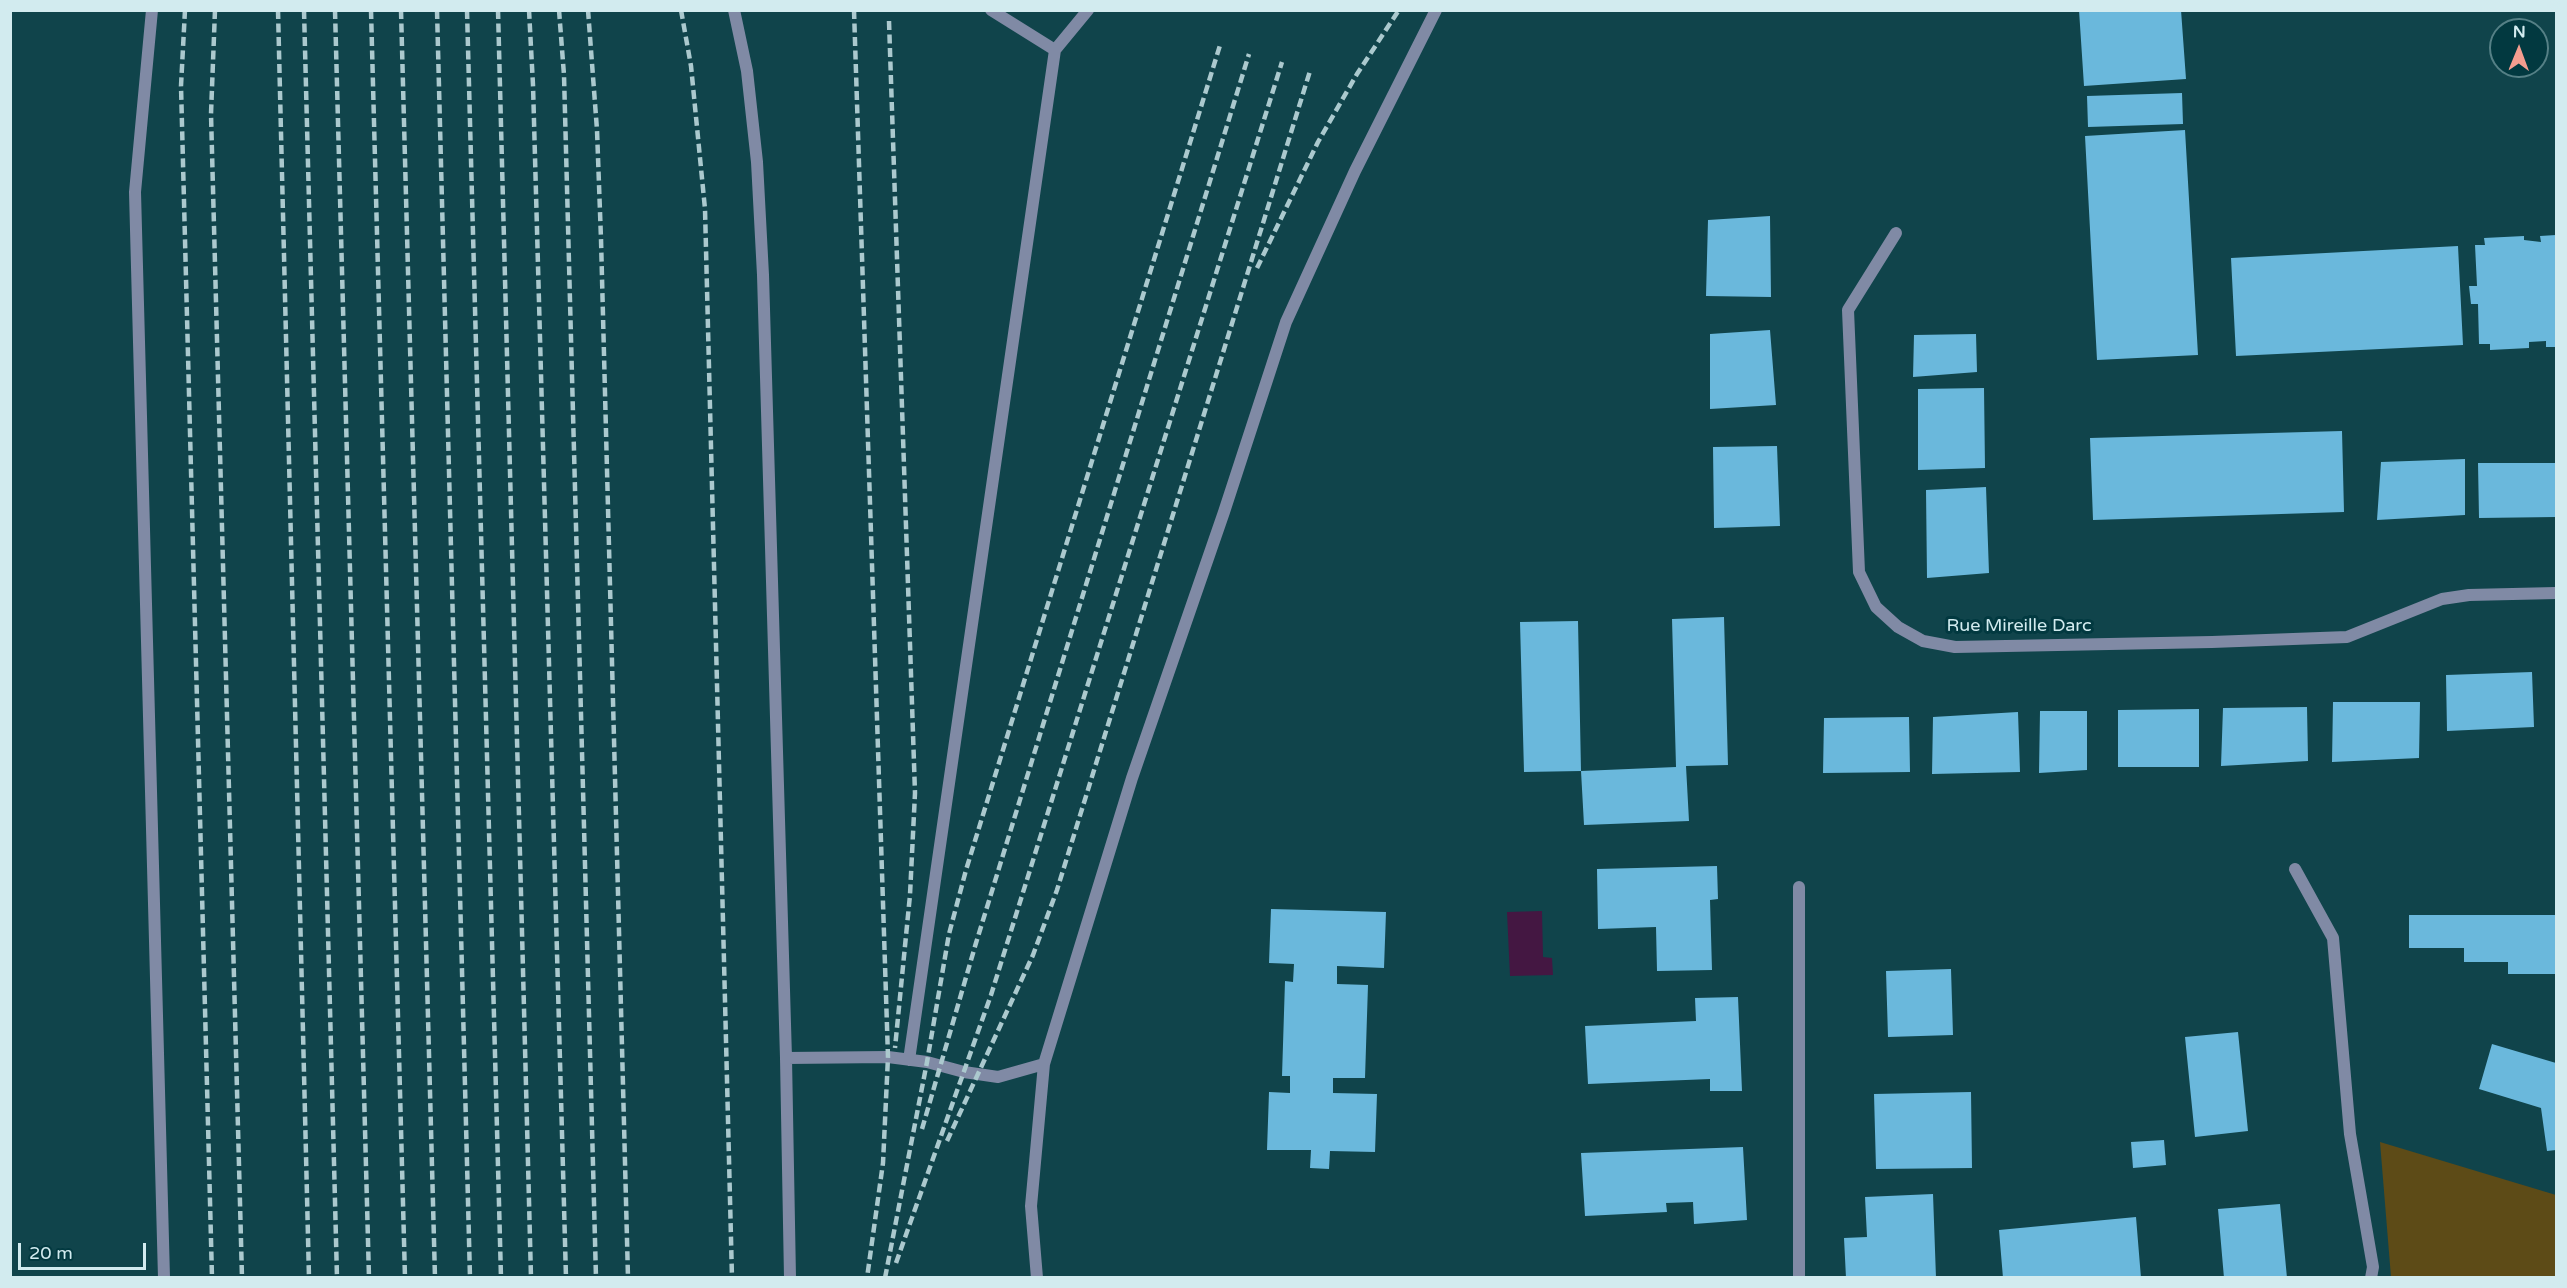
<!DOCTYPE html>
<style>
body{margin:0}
#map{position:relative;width:2567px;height:1288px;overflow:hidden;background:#10444b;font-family:"Varela Round",sans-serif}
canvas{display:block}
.frame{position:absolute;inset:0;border:12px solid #d2ebef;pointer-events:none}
.north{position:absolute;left:2489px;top:18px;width:60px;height:60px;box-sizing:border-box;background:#023940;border:2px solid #558086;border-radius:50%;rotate:1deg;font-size:16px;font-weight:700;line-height:24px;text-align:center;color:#d2ebef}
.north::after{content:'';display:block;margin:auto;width:21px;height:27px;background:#f59d8f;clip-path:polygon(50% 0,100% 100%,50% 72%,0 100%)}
.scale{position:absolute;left:18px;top:1243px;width:128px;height:27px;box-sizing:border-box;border:3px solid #d2ebef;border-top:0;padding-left:8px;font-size:18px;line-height:21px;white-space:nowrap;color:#d2ebef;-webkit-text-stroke:4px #023940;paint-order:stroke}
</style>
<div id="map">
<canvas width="2567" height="1288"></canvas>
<div class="frame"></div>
<div class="north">N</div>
<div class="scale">20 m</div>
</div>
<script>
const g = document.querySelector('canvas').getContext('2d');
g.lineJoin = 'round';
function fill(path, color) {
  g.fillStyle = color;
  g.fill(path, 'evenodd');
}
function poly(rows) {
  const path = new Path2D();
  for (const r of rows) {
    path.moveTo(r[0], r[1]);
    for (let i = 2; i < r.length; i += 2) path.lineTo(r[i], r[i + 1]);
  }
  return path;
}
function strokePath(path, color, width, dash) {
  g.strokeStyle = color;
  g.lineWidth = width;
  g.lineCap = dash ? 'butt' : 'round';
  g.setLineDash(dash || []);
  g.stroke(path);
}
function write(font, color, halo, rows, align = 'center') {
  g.font = font + ' "Varela Round",sans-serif';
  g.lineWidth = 6;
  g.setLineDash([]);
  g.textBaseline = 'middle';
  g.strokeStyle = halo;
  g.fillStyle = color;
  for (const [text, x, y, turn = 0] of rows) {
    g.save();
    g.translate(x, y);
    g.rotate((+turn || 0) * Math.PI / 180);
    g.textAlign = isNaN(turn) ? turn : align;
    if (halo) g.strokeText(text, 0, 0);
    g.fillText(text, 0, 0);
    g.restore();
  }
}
fill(poly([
 [2380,1142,2556,1195,2556,1277,2391,1277]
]), '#5d4b17');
fill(poly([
 [1542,911,1543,957,1552,958,1553,975,1510,976,1507,912]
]), '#441742');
fill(poly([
 [2079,10,2181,10,2186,79,2084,86],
 [2182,93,2183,124,2088,127,2087,96],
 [2185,130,2198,355,2097,360,2085,136],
 [1770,216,1771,297,1706,296,1708,220],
 [2556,235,2556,347,2546,347,2546,341,2529,342,2529,348,2490,350,2490,344,2479,344,2478,304,2471,304,2469,286,2477,286,2475,245,2485,245,2484,238,2524,236,2524,240,2541,242,2540,236],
 [2458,246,2463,345,2236,356,2231,258],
 [1770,330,1776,405,1710,409,1710,334],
 [1976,334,1977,372,1913,377,1914,335],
 [1984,388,1985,468,1918,470,1918,389],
 [2342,431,2344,512,2093,520,2090,438],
 [1777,446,1780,526,1714,528,1713,447],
 [2465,459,2465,515,2377,520,2381,462],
 [2478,463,2556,463,2556,517,2479,518],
 [1986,487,1989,573,1927,578,1926,490],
 [1724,617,1728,765,1686,766,1689,821,1584,825,1581,771,1524,772,1520,622,1578,621,1581,771,1676,767,1672,619],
 [2532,672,2534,727,2447,731,2446,675],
 [2333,702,2420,702,2419,758,2332,762],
 [2307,707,2308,761,2221,766,2223,708],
 [2199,709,2199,767,2118,767,2118,710],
 [2040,711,2087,711,2087,770,2039,773],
 [2018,712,2020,772,1932,774,1933,717],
 [1909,717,1910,772,1823,773,1824,718],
 [1717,866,1718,899,1710,900,1712,970,1657,971,1656,927,1598,929,1597,869],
 [1271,909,1386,912,1384,968,1337,966,1337,984,1368,985,1365,1078,1333,1078,1333,1093,1377,1094,1375,1152,1330,1151,1329,1169,1310,1168,1311,1150,1267,1150,1269,1092,1290,1093,1290,1076,1282,1076,1285,981,1293,982,1294,964,1269,963],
 [2409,915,2556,915,2556,974,2508,974,2508,962,2464,962,2464,948,2409,948],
 [1951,969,1953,1035,1888,1037,1886,971],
 [1738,997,1742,1091,1710,1091,1710,1079,1588,1084,1585,1026,1696,1021,1695,998],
 [2238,1032,2248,1131,2195,1137,2185,1037],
 [2492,1044,2556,1063,2556,1150,2547,1151,2541,1108,2479,1089],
 [1971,1092,1972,1168,1876,1169,1874,1094],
 [2164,1140,2166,1165,2133,1168,2131,1142],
 [1743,1147,1747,1220,1694,1224,1693,1202,1666,1203,1667,1212,1585,1216,1581,1153],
 [1933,1194,1936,1278,1846,1278,1844,1238,1867,1237,1865,1197],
 [2280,1204,2287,1278,2224,1278,2218,1209],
 [2136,1217,2141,1278,2003,1278,1999,1230]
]), '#6ab8dc');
strokePath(poly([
 [152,10,135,192,164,1278],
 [734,10,747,71,757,162,763,275,786,1058,790,1278],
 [991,10,1055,50],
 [786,1058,888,1057,927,1062,964,1072,998,1077,1044,1064],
 [909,1060,1055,50,1088,10],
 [1037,1278,1031,1206,1044,1064,1132,778,1224,512,1286,322,1355,171,1436,10]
]), '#808aa5', 12);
strokePath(poly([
 [1896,233,1848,310,1859,572,1876,607,1898,627,1923,641,1955,647,2212,642,2347,637,2442,599,2469,595,2556,593],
 [2295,869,2333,938,2350,1134,2373,1267,2371,1278],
 [1799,887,1799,1278]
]), '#808aa5', 12);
strokePath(poly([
 [185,10,181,86,212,1278],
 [215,10,211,114,242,1278],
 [278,10,309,1278],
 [304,10,337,1278],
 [335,10,369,1278],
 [371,10,405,1278],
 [401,10,435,1278],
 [437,10,470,1278],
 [467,10,501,1278],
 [498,10,531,1278],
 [529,10,533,85,566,1278],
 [559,10,564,75,596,1278],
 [588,10,597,130,601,239,628,1278],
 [681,10,691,66,705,209,732,1278],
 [854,10,888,1057,883,1163,867,1278],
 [889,21,915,793,910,895,895,1048],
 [1257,268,1318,142,1357,74,1399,10],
 [922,1129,976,943,1249,54],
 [947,1141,1033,955,1057,890,1310,71],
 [896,1263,991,995,1282,62],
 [885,1278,927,1062,949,934,966,870,1221,42]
]), '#abc9ce', 4.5, [9, 4.5]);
write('18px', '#d2ebef', '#023940', [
 ["Rue Mireille Darc",2019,626]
]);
</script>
